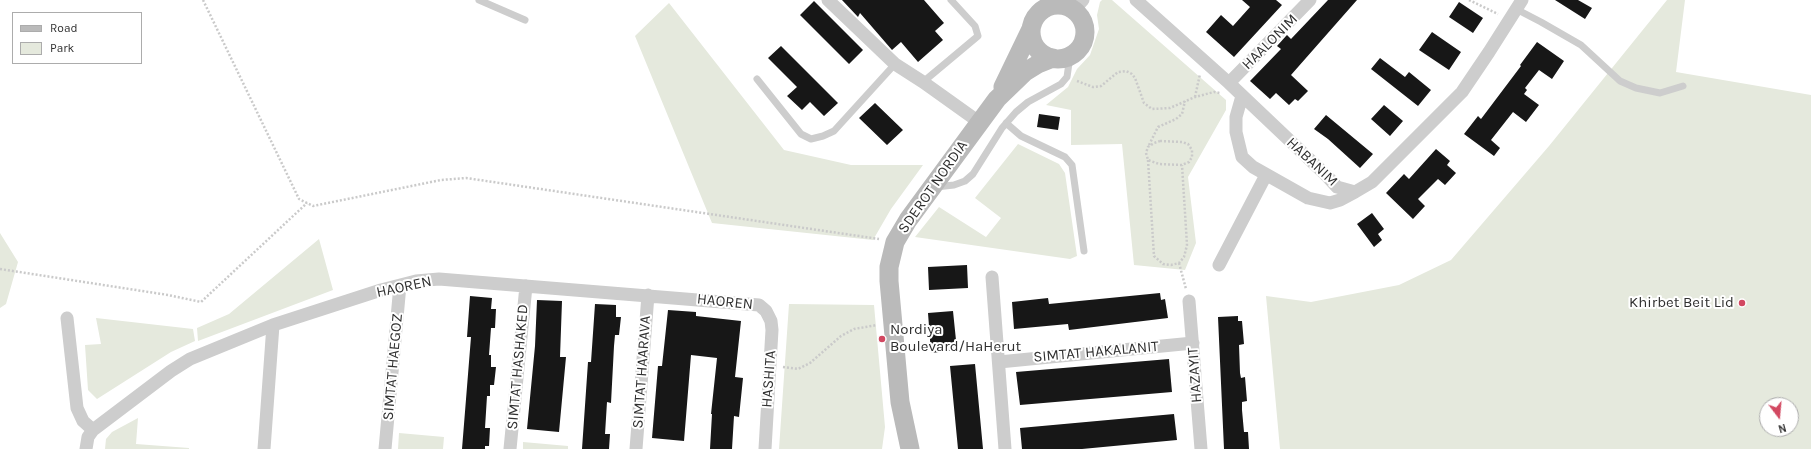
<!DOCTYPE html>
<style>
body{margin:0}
#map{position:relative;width:1811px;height:449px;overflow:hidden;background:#fff;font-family:Karla,sans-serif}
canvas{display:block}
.legend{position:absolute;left:12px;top:12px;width:130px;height:52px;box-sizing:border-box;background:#fff;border:1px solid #acacac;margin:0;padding:5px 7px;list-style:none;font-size:12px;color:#303030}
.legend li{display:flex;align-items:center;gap:8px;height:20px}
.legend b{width:20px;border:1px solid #acacac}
.north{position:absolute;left:1759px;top:397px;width:40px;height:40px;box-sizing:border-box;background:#fff;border:1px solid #acacac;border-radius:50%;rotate:164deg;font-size:11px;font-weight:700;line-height:16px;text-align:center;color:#303030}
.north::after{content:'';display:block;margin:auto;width:14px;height:18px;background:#d24861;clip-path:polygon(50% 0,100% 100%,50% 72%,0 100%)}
</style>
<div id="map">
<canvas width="1811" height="449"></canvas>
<ul class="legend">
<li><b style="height:5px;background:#bababa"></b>Road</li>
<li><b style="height:11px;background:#e5e9dd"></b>Park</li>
</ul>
<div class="north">N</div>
</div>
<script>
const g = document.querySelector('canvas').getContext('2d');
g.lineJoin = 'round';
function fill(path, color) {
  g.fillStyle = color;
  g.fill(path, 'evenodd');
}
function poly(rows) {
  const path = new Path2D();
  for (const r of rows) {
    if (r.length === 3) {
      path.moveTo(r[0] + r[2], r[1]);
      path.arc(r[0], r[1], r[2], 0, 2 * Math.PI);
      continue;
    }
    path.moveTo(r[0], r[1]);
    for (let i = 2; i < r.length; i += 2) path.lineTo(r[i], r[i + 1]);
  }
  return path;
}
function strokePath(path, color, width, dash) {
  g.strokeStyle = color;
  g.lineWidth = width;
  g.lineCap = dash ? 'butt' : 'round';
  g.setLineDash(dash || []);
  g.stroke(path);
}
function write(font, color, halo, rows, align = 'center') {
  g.font = font + ' Karla,sans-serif';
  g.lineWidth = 4;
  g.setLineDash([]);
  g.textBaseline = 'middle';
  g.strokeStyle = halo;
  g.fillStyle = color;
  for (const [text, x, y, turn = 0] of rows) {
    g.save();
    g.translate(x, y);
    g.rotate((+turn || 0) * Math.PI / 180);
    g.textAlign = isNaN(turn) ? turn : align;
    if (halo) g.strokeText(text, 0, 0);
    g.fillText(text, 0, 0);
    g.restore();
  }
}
fill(poly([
 [1102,0,1112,0,1226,100,1226,110,1188,177,1196,243,1185,270,1134,265,1122,144,1071,145,1071,110,1046,105,1068,87,1077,69,1090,55,1099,29,1097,15,1100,2],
 [1667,0,1685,0,1676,72,1811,95,1811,449,1280,449,1266,296,1311,302,1399,285,1451,260,1549,146],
 [1767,405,1791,405,1791,429,1767,429],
 [669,3,784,150,851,165,923,165,891,209,873,240,712,223,635,36],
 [1018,144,1059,164,1065,173,1077,256,1070,259,915,237,939,207,986,237,1001,218,975,198],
 [0,233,18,262,6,304,0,308],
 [319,239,333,290,198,341,197,328,229,314],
 [789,304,874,305,885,427,882,449,779,449],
 [96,318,193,329,195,341,171,352,97,399,88,390,85,345,101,344],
 [138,418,136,444,189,448,189,449,105,449,106,439,112,432],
 [399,433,444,437,443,449,398,449],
 [523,442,568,446,568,449,523,449]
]), '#e5e9dd');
fill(poly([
 [842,0,924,0,944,23,935,31,943,40,918,62,901,42,892,50,860,13,858,17],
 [1242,0,1276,0,1282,5,1234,57,1206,32,1221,15,1233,26,1250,7],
 [1328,0,1357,0,1291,75,1308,91,1298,101,1295,99,1289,105,1276,93,1270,99,1250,81,1281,49,1277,46,1286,36,1287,35,1291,39],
 [1555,0,1578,0,1592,8,1585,19],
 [814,1,863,50,849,64,800,15],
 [1459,2,1483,18,1473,33,1449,17],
 [1432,32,1461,52,1449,70,1419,50],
 [1537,42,1564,61,1552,79,1539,70,1525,88,1527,90,1524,94,1539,105,1526,122,1513,112,1491,140,1500,148,1494,156,1464,134,1478,116,1481,119,1521,66,1520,65],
 [781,46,838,103,824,116,810,102,802,110,787,96,797,87,768,58],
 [1380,58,1405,77,1409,72,1431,90,1418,106,1371,69],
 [875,103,903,130,887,145,859,118],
 [1384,105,1403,121,1390,136,1371,119],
 [1039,114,1060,117,1058,130,1037,127],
 [1326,115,1373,154,1360,168,1328,139,1314,129],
 [1436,149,1450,161,1447,165,1456,173,1445,185,1438,179,1418,199,1425,206,1413,219,1386,193,1404,174,1409,179],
 [1372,213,1384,229,1378,234,1382,240,1374,247,1357,224],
 [967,265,968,288,929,290,928,267],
 [1160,293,1161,300,1165,299,1168,318,1069,330,1068,324,1014,329,1012,302,1048,298,1049,304],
 [470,296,492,298,491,309,496,309,495,328,491,328,489,355,491,355,491,367,496,367,494,385,490,385,490,396,487,396,485,428,490,428,489,446,485,446,485,449,462,449,471,337,467,337],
 [537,300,562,301,560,357,566,357,559,432,527,429,535,346],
 [595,304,616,305,616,317,621,317,619,335,615,335,614,346,611,403,607,402,605,434,610,434,609,449,582,449,588,362,591,362],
 [668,310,696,312,696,316,741,321,735,377,743,378,739,417,734,416,732,449,710,449,712,414,711,414,717,358,691,355,684,441,652,438,658,366,662,366],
 [953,311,957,350,931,353,928,313],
 [1238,316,1238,321,1242,321,1244,344,1239,345,1240,373,1241,378,1245,377,1247,401,1242,402,1242,410,1244,432,1248,432,1249,449,1224,449,1218,317],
 [1169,359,1172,392,1020,405,1016,372],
 [975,364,983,449,958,449,950,366],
 [1174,414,1177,440,1082,449,1022,449,1020,428]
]), '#171717');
strokePath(poly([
 [203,0,299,199,313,206,441,180,466,178,879,239],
 [1469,0,1498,14],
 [1077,81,1093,87,1101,86,1118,72,1126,71,1132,74,1135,78,1144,103,1152,109,1170,108,1195,97,1214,92,1220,93],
 [1195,97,1200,74],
 [1160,141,1182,142,1188,144,1192,150,1192,157,1189,162,1182,165,1159,164,1148,160,1146,153,1148,147,1154,143,1160,141],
 [1149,145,1158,127,1176,119,1182,114,1185,101],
 [1148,160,1154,256,1163,264,1171,265,1179,263,1184,257,1187,245,1182,165],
 [1179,263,1186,289],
 [0,269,168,295,201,302,307,203],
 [783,367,798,369,810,363,841,336,854,329,877,325]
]), '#cacaca', 2.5, [2, 2]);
strokePath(poly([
 [479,0,525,20],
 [1516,9,1541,22,1581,45,1620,81,1636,88,1660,93,1683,86],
 [757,79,801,134,811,139,823,136,834,131,895,64],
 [923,82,978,36,975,26,951,0],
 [1006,123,1021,136,1065,157,1072,165,1084,251],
 [936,187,954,185,965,181,973,174,1002,128,1016,112,1028,102,1061,84,1067,77,1069,63,1074,54]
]), '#cdcdcd', 7);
strokePath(poly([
 [828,0,895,64,923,82,979,122],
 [1136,0,1229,83,1326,175,1337,187,1355,192,1372,182,1462,92,1489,52,1522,0],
 [1074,10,1083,0],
 [1229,83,1310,0],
 [1242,96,1236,117,1236,132,1242,157,1253,167,1308,198,1330,203,1340,200,1355,192],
 [1219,265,1266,175],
 [992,277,1005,449],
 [1189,301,1201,449],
 [67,318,77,408,83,421,93,430],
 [999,362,1193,343],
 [86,449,88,437,93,430,171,371,190,359,273,325,381,290,416,281,439,279,759,305,766,311,771,321,772,330,765,449],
 [264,449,273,325],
 [385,449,400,285],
 [510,449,526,286],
 [636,449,648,295]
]), '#cdcdcd', 13);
strokePath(poly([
 [1058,32,27],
 [1003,87,1031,29],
 [910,449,900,402,889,281,889,267,895,242,908,220,997,99,1025,72,1038,64,1053,58]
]), '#bababa', 19);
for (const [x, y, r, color] of [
 [1742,303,4,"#d24861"],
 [882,339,4,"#d24861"]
]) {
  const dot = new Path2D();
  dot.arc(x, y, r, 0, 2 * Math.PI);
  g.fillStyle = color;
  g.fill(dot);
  strokePath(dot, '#fff', 1.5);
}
write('15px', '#303030', '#fff', [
 ["HAALONIM",1270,42,-45],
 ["HABANIM",1312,162,43],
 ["SDEROT NORDIA",933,187,-55],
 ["HAOREN",404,287,-12],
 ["HAOREN",725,302,6],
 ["SIMTAT HAKALANIT",1096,352,-5],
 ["SIMTAT HAEGOZ",393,367,-85],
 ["SIMTAT HASHAKED",518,367,-85],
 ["SIMTAT HAARAVA",642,372,-86],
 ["HAZAYIT",1195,375,-94],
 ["HASHITA",769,379,-86]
]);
write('15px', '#303030', '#fff', [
 ["Khirbet Beit Lid",1734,303],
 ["Nordiya",890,330,"left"],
 ["Boulevard/HaHerut",890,347,"left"]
], 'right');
</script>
